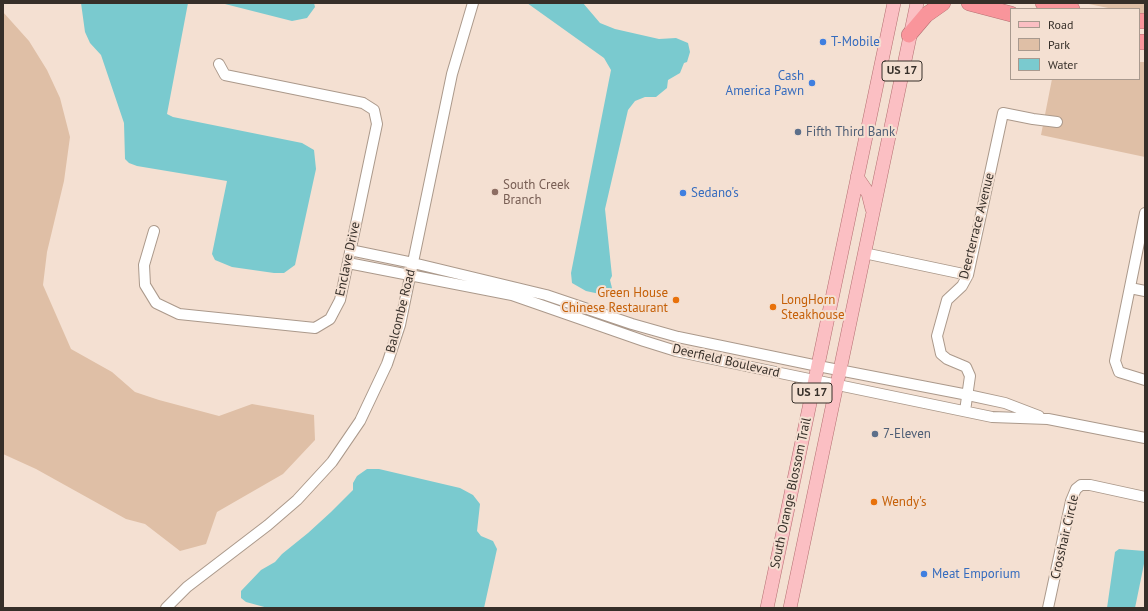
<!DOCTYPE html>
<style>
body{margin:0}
#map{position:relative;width:1148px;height:611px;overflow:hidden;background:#f4e0d2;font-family:"PT Sans",sans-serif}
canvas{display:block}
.frame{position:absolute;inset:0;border:4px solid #362f29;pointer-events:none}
.legend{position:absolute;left:1010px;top:8px;width:130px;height:72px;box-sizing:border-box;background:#f4e0d2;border:1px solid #a8998e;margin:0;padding:5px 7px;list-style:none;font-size:12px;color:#362f29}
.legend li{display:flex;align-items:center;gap:8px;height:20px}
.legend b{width:20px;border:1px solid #a8998e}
</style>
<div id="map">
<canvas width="1148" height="611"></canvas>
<div class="frame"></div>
<ul class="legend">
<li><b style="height:5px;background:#fbbfc3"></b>Road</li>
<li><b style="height:11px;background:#dfbfa6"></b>Park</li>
<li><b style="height:11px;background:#7acacf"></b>Water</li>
</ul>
</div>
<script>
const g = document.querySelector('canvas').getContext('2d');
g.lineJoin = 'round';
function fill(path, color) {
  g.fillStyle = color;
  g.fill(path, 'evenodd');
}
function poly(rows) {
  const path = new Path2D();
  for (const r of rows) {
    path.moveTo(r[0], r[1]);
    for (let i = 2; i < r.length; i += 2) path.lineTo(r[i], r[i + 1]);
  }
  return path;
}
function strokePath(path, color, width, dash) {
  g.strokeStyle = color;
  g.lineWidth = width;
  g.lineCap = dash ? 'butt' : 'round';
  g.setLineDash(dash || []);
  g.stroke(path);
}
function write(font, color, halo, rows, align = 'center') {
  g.font = font + ' "PT Sans",sans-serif';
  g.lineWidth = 4;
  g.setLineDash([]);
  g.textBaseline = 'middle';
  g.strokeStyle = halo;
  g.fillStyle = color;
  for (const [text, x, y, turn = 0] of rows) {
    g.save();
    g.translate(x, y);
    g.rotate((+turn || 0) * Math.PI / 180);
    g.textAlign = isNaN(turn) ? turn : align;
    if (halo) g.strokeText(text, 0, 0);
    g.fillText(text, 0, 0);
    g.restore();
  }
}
fill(poly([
 [1084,3,1145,3,1145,14,1139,14,1139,9,1113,9],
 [3,12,29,41,47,70,60,98,70,137,64,181,47,252,43,285,71,349,112,372,135,392,159,400,219,416,252,404,314,415,315,440,283,474,217,512,206,544,180,551,145,524,126,519,36,469,3,454],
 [1139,62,1145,62,1145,157,1041,135,1052,79,1139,79]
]), '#dfbfa6');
fill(poly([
 [81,3,188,3,167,114,173,117,302,143,314,150,316,169,295,265,284,273,274,273,232,267,215,260,212,254,227,181,137,166,129,163,125,159,124,123,101,55,90,43,85,32],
 [221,3,314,3,315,7,307,18,292,21],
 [527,3,583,3,600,23,615,29,659,39,676,38,688,43,690,52,687,62,684,63,680,73,668,80,667,88,656,97,645,97,635,101,628,110,605,209,612,276,610,280,613,292,609,296,586,291,572,283,571,273,611,70,604,58],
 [367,469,379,469,460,488,473,495,480,504,477,531,481,536,493,541,497,549,484,608,268,608,246,602,241,598,241,591,261,570,275,562,282,554,308,533,331,512,353,490,353,483,357,476],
 [1119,549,1145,551,1145,559,1135,608,1107,608,1115,552]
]), '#7acacf');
const minor = poly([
 [1145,213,1115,361,1119,372,1145,380],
 [154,231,144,265,145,285,156,303,179,314,315,328,330,319,340,300,377,124,374,110,363,103,225,75,219,64],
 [350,250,413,263,546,295,632,324,678,337,818,366,968,395,1005,403,1039,416],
 [864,253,968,275],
 [348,263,512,295,644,341,676,351,708,358,992,417,1048,419,1145,438],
 [1130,288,1145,291],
 [965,411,970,376,966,367,947,359,941,354,937,336,947,300,962,286,968,275,1003,113,1033,119,1057,122],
 [166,608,187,587,268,525,297,500,332,462,360,421,387,364,400,325,452,74,473,3],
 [1048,608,1071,501,1076,489,1081,485,1090,485,1145,497]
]);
const major = poly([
 [857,177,868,193,872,209],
 [767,608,894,3],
 [790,608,917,3]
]);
const highway = poly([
 [969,3,1011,14],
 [1043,3,1051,4],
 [1061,7,1072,9],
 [1139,21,1145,21],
 [909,35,926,15,943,3],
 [1139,42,1145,42]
]);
strokePath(minor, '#ab998b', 12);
strokePath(major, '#b57173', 14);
strokePath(highway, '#b57173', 16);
strokePath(minor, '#fff', 10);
strokePath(major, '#fbbfc3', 13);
strokePath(highway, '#f9959b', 15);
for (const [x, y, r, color] of [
 [823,42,4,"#3f7fe0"],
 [812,83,4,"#3f7fe0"],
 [798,132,4,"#5c6f8a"],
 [495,192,4,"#8d6e63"],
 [683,193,4,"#3f7fe0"],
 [676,300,4,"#e8710a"],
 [773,307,4,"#e8710a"],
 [875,434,4,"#5c6f8a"],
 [874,502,4,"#e8710a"],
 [924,574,4,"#3f7fe0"]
]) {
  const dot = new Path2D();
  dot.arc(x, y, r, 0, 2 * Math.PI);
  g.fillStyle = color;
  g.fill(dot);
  strokePath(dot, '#f4e0d2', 1.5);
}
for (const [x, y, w] of [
 [902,71,40],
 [812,393,40]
]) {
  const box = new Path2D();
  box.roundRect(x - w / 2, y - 10, w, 20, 3);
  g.fillStyle = '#f4e0d2';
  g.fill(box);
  strokePath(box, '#362f29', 1);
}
write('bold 12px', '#362f29', null, [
 ["US 17",902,71],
 ["US 17",812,393]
]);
write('13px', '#366cbe', '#f4e0d2', [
 ["T-Mobile",831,42],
 ["Cash",804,76,"right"],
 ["America Pawn",804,91,"right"],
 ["Sedano's",691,193],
 ["Meat Emporium",932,574]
], 'left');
write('13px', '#4e5e75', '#f4e0d2', [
 ["Fifth Third Bank",806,132],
 ["7-Eleven",883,434]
], 'left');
write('13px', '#785e54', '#f4e0d2', [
 ["South Creek",503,185],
 ["Branch",503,200]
], 'left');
write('13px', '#362f29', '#f4e0d2', [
 ["Deerterrace Avenue",977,226,-76],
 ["Enclave Drive",348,259,-78],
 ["Balcombe Road",401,311,-76],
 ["Deerfield Boulevard",726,361,13],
 ["South Orange Blossom Trail",791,493,-78],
 ["Crosshair Circle",1065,537,-77]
]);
write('13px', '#c56008', '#f4e0d2', [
 ["Green House",668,293,"right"],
 ["Chinese Restaurant",668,308,"right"],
 ["LongHorn",781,300],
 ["Steakhouse",781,315],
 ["Wendy's",882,502]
], 'left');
</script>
